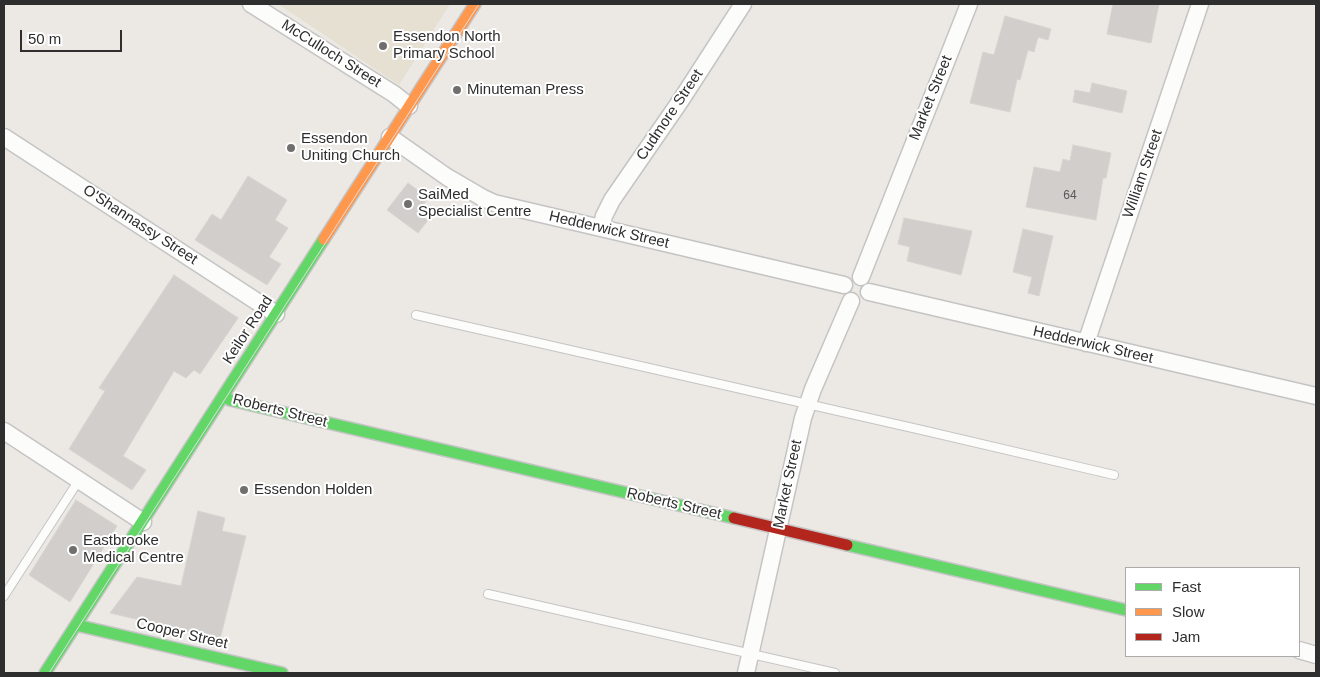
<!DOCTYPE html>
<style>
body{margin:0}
#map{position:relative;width:1320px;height:677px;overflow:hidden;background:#ece8e4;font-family:Arial,sans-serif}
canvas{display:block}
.frame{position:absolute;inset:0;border:5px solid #2e2e2e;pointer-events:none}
.legend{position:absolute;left:1125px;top:567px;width:175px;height:90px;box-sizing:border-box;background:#fff;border:1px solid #ababab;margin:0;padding:6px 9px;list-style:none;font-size:15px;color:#2e2e2e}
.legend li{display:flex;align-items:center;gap:10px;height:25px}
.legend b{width:25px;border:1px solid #ababab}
.scale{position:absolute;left:20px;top:30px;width:102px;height:22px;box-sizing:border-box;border:2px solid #2e2e2e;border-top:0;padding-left:6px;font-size:15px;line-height:18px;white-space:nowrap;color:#2e2e2e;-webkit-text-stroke:4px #fff;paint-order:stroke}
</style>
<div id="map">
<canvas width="1320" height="677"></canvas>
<div class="frame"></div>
<ul class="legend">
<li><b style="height:6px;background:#63d668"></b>Fast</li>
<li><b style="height:6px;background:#ff974d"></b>Slow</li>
<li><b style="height:6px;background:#b3261e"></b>Jam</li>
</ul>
<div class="scale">50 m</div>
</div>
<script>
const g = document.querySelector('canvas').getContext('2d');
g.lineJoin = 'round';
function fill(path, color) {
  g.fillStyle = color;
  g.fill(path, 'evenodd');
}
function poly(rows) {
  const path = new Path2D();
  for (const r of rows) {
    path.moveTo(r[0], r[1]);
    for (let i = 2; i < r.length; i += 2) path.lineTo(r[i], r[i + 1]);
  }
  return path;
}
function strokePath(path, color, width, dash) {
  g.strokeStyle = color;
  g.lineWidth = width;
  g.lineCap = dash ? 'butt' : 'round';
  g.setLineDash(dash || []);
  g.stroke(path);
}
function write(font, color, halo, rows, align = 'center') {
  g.font = font + ' Arial,sans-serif';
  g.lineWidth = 4;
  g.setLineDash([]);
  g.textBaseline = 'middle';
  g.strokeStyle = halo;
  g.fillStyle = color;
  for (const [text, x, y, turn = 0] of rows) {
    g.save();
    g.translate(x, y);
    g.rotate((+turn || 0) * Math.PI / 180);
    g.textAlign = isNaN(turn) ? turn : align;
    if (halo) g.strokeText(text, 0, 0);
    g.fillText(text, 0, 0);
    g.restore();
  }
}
fill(poly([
 [278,4,450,4,399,85]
]), '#e6e0d3');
const building = poly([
 [1113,4,1159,4,1151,43,1107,34,1113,4],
 [1005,16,1051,29,1048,40,1038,37,1034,52,1028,50,1020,80,1017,79,1010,112,970,103,983,52,994,55,1005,16],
 [1092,83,1127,91,1122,113,1073,102,1075,90,1090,93,1092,83],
 [1073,145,1111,153,1106,178,1103,178,1096,220,1026,207,1034,167,1060,172,1063,159,1070,161,1073,145],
 [248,176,287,200,275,220,288,228,269,257,281,264,267,285,195,240,212,214,221,220,248,176],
 [408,183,428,198,418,213,428,220,418,233,387,210,408,183],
 [904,218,972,231,961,275,907,261,910,247,898,244,904,218],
 [1023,229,1053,236,1039,296,1028,293,1032,277,1013,272,1023,229],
 [174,275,238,318,200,374,194,370,186,378,174,371,123,456,146,470,132,490,69,449,105,391,99,388,174,275],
 [76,500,117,526,70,602,29,575,76,500],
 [198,511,225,518,222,531,246,536,220,639,110,613,137,577,181,586,198,511]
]);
fill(building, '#d1cecb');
strokePath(building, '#d7d4d0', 1);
const lane = poly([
 [416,315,926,431,1114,475],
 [488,594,835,673],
 [4,596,79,480]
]);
const street = poly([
 [251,4,394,94,409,106],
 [4,137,276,314],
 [390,137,447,177,483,198,494,203,844,285],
 [601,228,604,216,612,200,681,100,743,4],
 [861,277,969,4],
 [869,292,1316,396],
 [1086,343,1200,4],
 [4,431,143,522],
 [1299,650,1316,655],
 [746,673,803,418,813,389,851,301]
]);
const fast = poly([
 [223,396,230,400,734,518],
 [847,545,1126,610],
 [76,625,282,673],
 [45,673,324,239]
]);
const slow = poly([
 [324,239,475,4]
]);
const jam = poly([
 [734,518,847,545]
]);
strokePath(lane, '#c5c4c5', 10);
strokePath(street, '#c5c4c5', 19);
strokePath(fast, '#c5c4c5', 14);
strokePath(slow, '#c5c4c5', 14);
strokePath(jam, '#c5c4c5', 14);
strokePath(lane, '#fcfcfb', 8);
strokePath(street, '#fcfcfb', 16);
strokePath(fast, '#63d668', 11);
strokePath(slow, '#ff974d', 11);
strokePath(jam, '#b3261e', 11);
strokePath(poly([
 [49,673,479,4]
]), '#dfdfe1', 1);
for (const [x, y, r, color] of [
 [383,46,5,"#706f6e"],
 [457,90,5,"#706f6e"],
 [291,148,5,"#706f6e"],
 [408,204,5,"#706f6e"],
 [244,490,5,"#706f6e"],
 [73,550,5,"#706f6e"]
]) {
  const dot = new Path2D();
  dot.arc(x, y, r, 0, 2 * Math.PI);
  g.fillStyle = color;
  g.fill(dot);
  strokePath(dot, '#fff', 2);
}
write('12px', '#585857', null, [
 ["64",1070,196]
]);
write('15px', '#2e2e2e', '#fff', [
 ["Essendon North",393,37],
 ["Primary School",393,54],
 ["Minuteman Press",467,90],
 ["Essendon",301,139],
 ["Uniting Church",301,156],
 ["SaiMed",418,195],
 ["Specialist Centre",418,212],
 ["Essendon Holden",254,490],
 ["Eastbrooke",83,541],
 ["Medical Centre",83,558]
], 'left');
write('15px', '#2e2e2e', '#fff', [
 ["McCulloch Street",331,54,32],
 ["Market Street",931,98,-68],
 ["Cudmore Street",670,115,-56],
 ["William Street",1143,174,-71],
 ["O'Shannassy Street",140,225,33],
 ["Hedderwick Street",609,230,13],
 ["Keilor Road",248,330,-57],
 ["Hedderwick Street",1093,345,13],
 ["Roberts Street",280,411,14],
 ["Market Street",788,484,-78],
 ["Roberts Street",674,504,13],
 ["Cooper Street",182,634,13]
]);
</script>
